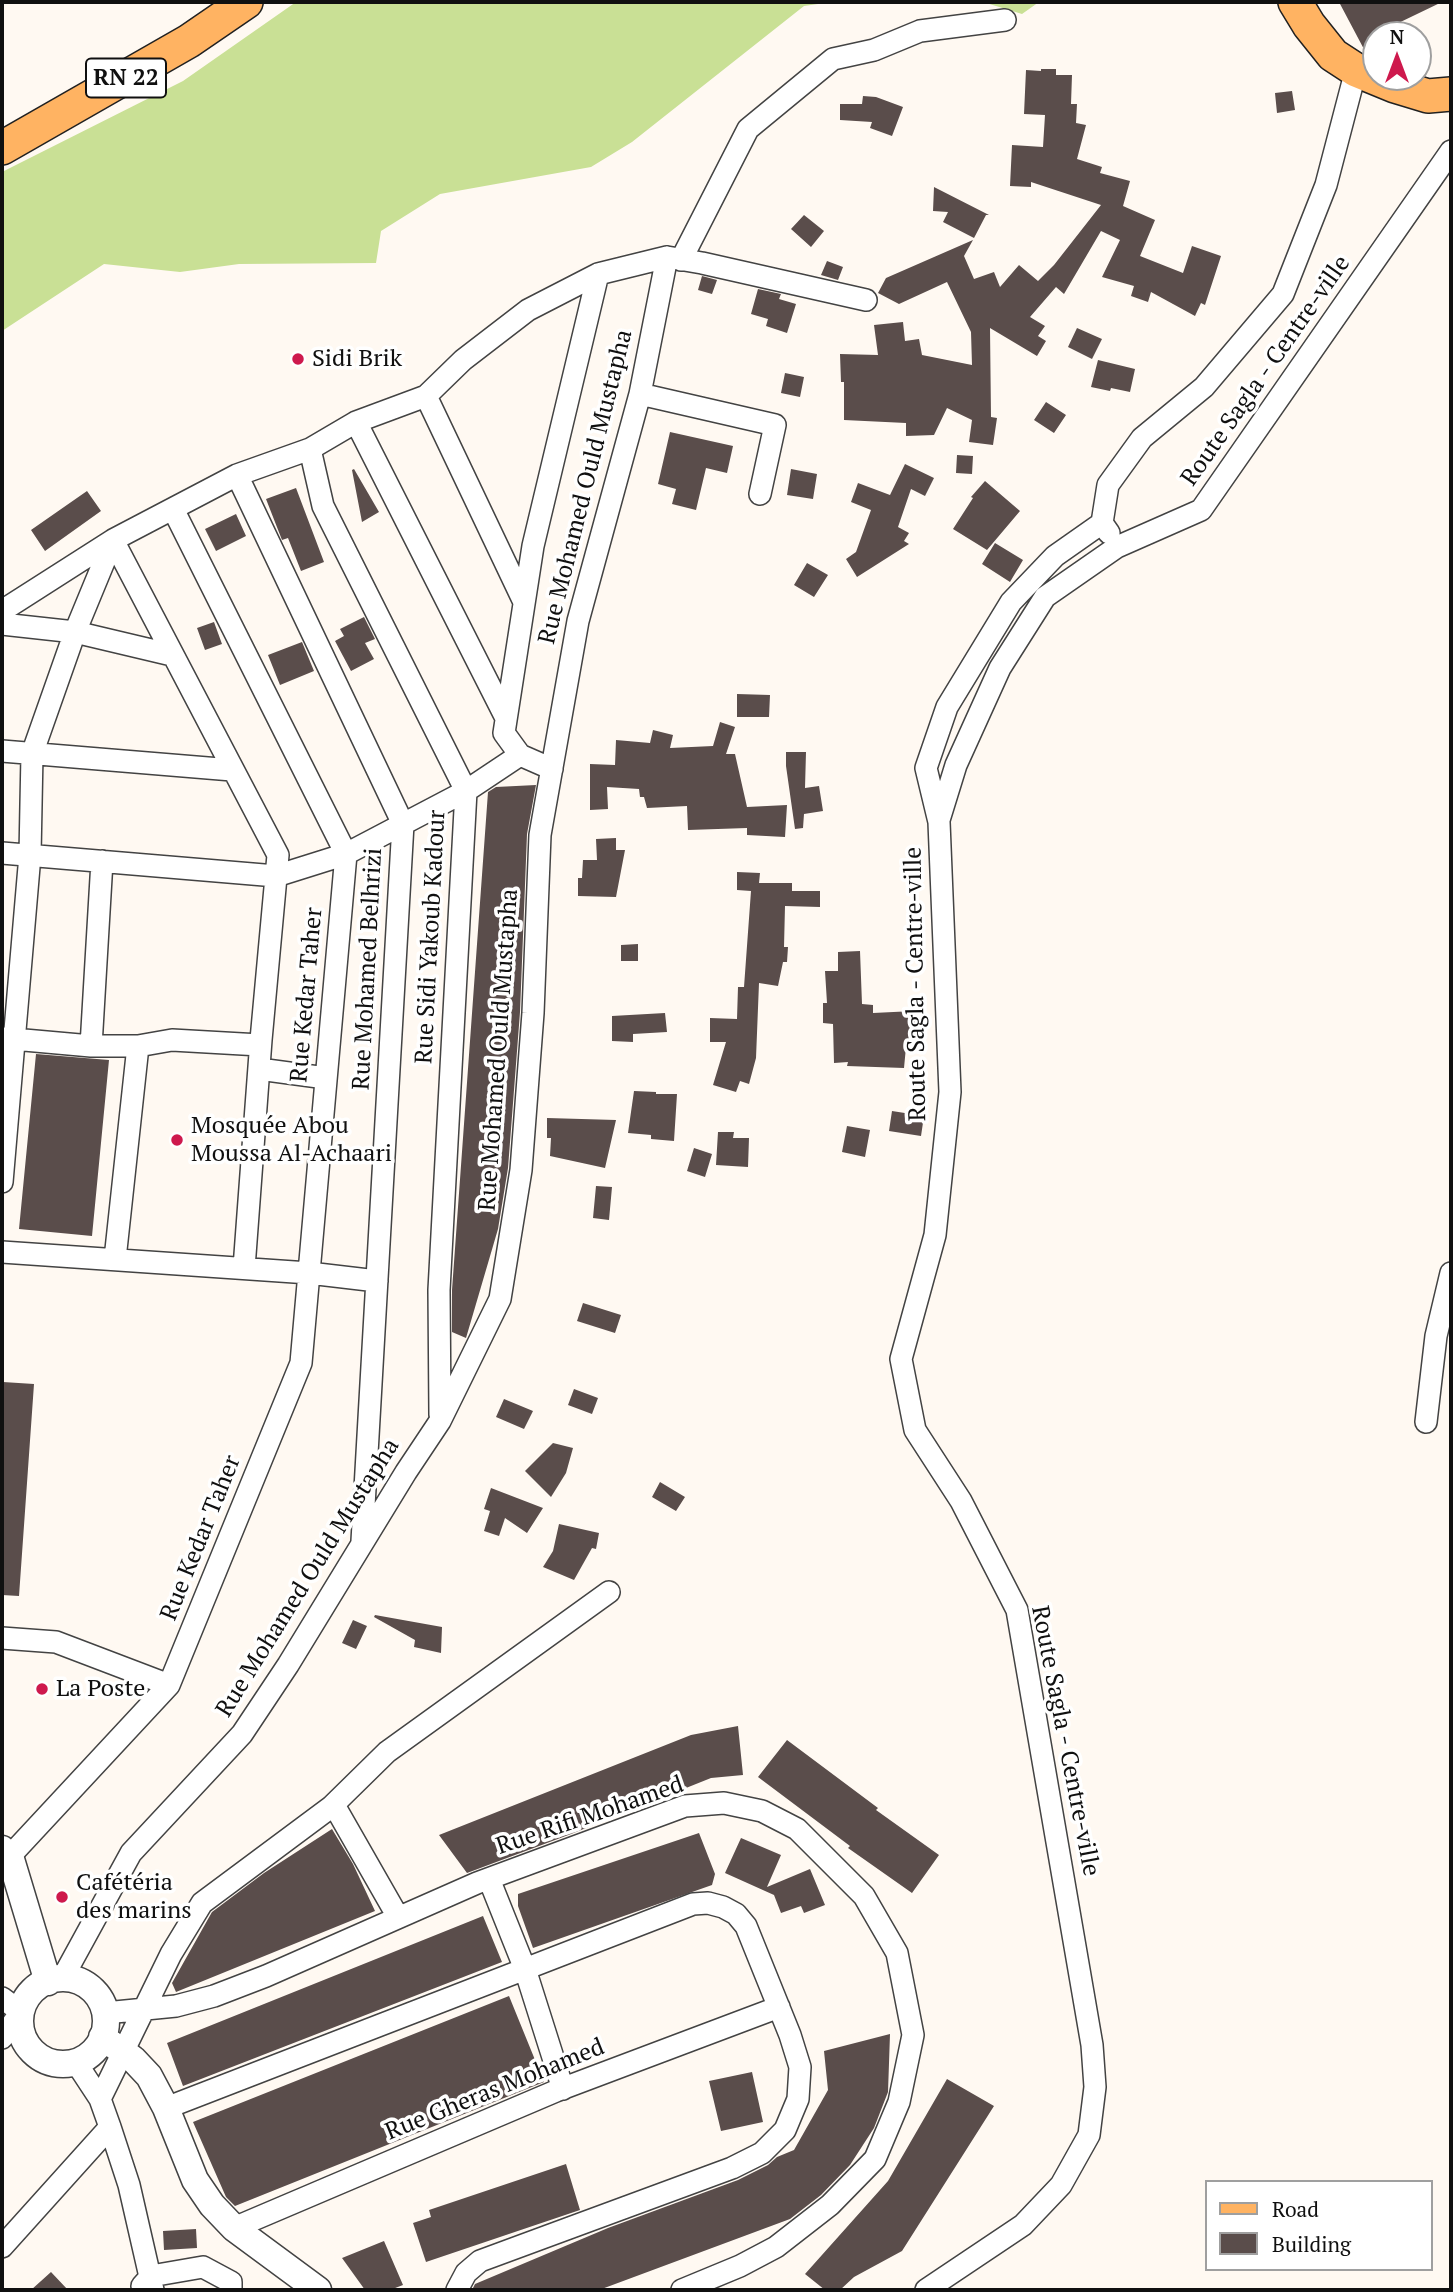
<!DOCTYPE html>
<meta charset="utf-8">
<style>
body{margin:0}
#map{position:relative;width:1453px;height:2292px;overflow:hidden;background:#fff9f2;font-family:"PT Serif",serif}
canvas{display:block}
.frame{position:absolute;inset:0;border:4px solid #101010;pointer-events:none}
.legend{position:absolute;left:1205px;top:2180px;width:228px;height:91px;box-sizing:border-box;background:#fff;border:2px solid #9f9f9f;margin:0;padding:9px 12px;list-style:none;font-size:21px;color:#101010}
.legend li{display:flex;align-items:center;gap:14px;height:35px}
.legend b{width:35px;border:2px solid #9f9f9f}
.north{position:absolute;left:1362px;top:21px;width:70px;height:70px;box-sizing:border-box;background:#fff;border:2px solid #9f9f9f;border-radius:50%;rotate:0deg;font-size:19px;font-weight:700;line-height:28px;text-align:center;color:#101010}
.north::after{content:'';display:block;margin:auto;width:24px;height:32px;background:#ce194d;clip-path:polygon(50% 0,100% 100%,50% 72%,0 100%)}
</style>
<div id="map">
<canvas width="1453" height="2292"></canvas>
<div class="frame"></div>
<ul class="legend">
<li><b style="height:9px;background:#ffb362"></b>Road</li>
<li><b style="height:19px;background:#5a4d4b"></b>Building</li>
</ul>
<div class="north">N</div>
</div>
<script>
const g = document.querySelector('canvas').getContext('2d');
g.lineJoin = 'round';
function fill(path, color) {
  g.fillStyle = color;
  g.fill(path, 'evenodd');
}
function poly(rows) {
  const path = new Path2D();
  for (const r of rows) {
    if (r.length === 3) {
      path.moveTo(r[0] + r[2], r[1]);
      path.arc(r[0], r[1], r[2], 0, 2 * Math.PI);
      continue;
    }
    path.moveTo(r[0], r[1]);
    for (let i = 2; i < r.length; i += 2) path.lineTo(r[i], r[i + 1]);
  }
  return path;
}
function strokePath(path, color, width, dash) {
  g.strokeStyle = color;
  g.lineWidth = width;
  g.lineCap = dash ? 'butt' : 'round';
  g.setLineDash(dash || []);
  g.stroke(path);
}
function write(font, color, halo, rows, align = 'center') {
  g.font = font + ' "PT Serif",serif';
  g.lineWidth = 7;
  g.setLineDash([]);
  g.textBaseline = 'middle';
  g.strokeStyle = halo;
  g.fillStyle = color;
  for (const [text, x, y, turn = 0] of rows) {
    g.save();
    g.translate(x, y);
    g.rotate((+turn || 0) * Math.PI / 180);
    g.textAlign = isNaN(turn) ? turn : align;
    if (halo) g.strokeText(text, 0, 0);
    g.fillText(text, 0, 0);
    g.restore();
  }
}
fill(poly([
 [296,2,832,2,804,6,632,142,591,167,440,194,381,231,376,263,239,264,180,272,104,264,2,331,2,172,183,81],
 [983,2,1039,2,1022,14]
]), '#c9e095');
fill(poly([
 [1339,2,1442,2,1388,28,1392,35,1376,35,1376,57,1366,53],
 [1041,69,1056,69,1056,75,1072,75,1071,104,1077,104,1076,123,1086,125,1077,159,1102,167,1100,173,1130,181,1123,206,1155,220,1140,256,1183,273,1192,246,1221,256,1205,305,1201,303,1195,316,1151,292,1148,302,1131,296,1134,286,1102,277,1120,240,1101,231,1064,294,1056,287,1030,317,1045,326,1038,336,1046,341,1037,356,990,328,991,417,997,418,993,445,969,442,972,420,947,408,934,435,906,436,906,423,844,420,844,382,841,382,840,354,878,355,874,325,903,322,905,341,919,339,922,355,972,365,971,332,947,282,899,304,878,293,886,278,973,240,964,256,974,279,994,272,1000,287,1019,265,1038,281,1054,265,1101,205,1031,182,1031,187,1010,186,1012,145,1043,147,1045,115,1024,114,1026,70,1041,71],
 [1292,91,1295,110,1277,113,1275,93],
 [863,96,876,97,903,107,892,136,870,128,872,122,840,120,840,104,862,104],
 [934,187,989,215,986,215,974,238,943,222,948,212,933,211],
 [804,215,824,231,811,247,791,229],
 [827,261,843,267,838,280,821,275],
 [702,276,717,280,712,294,698,290],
 [758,289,781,294,779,299,796,304,787,333,766,326,768,319,751,314],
 [1077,328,1102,339,1092,359,1068,347],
 [1098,360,1135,369,1130,392,1111,388,1110,391,1091,387],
 [785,373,804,377,800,397,781,393],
 [1046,402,1066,415,1054,433,1034,420],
 [670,432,733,446,727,473,706,468,696,510,672,504,676,489,658,484],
 [957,455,973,456,972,474,956,473],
 [905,464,934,478,925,496,911,489,898,527,909,533,904,541,909,544,857,577,846,559,856,552,871,510,851,502,858,483,890,495],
 [354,469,379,512,362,522,352,470],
 [791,469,817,474,813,499,787,495],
 [985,481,1020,511,987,550,953,529,973,498,971,497],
 [296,488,324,562,301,571,288,538,282,540,266,499],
 [87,491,101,511,45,551,31,530],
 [236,514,246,536,216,551,205,529],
 [995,543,1023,560,1010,582,982,564],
 [807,563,828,575,814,597,794,585],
 [364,617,375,639,365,643,374,659,351,671,335,641,344,636,340,629],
 [214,622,222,644,205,650,197,628],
 [302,642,314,671,280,685,268,655],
 [737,694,770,695,769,717,737,717],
 [720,722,735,727,726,754,735,754,747,807,787,805,785,837,747,835,747,828,688,830,687,806,647,808,644,797,640,797,639,789,607,787,608,809,590,810,590,764,615,765,616,740,650,743,653,730,673,735,670,748,713,746],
 [786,752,806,752,805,788,819,786,823,811,804,814,803,828,795,829,786,766],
 [536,785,527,834,520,1012,508,1168,498,1229,466,1338,452,1332,452,1290,488,792,496,787],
 [616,838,616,850,625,850,616,897,578,896,578,878,582,878,583,860,597,860,596,839],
 [737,872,760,873,759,883,792,883,792,891,820,891,820,907,785,906,784,947,788,947,787,962,783,962,778,986,759,983,756,1058,749,1084,740,1081,736,1092,713,1085,726,1042,710,1042,710,1018,737,1019,738,987,744,987,751,891,737,890],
 [638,944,638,961,621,961,621,945],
 [860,951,862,1004,873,1005,873,1013,914,1011,916,1046,906,1047,904,1068,847,1066,848,1062,834,1063,833,1024,823,1023,823,1003,827,1003,825,971,838,971,838,952],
 [665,1013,667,1032,633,1034,633,1042,612,1041,612,1016],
 [36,1054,109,1060,92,1236,19,1229],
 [634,1091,656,1092,656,1094,677,1094,674,1141,651,1139,651,1135,628,1133],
 [892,1111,924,1116,921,1136,889,1131],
 [547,1118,616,1120,605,1168,550,1156,551,1138,547,1138],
 [847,1126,870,1130,865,1157,842,1152],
 [718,1132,734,1132,733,1138,749,1138,748,1167,716,1165],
 [694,1148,712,1154,705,1177,687,1171],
 [596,1186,612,1187,609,1220,593,1218],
 [583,1303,621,1315,615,1333,577,1321],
 [3,1382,34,1384,19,1596,2,1595],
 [574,1389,598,1398,592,1414,568,1405],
 [504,1399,533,1411,524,1429,496,1417],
 [553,1443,573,1448,566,1473,551,1497,525,1471],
 [660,1482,685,1497,676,1511,652,1497],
 [491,1488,543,1508,527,1533,505,1518,499,1536,484,1531,490,1511,484,1509],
 [559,1524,599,1533,596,1549,592,1548,574,1580,543,1567,553,1551],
 [375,1615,442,1627,441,1653,414,1647,415,1640,374,1617],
 [353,1620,367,1626,356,1649,342,1643],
 [738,1726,743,1775,711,1778,571,1834,467,1873,439,1835,691,1735],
 [787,1740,878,1808,876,1810,939,1855,912,1893,848,1848,850,1846,758,1777],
 [332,1829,353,1864,375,1911,176,1992,172,1983,212,1912,264,1873],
 [699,1833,715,1874,712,1885,533,1948,518,1906,518,1894],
 [741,1838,781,1855,767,1887,810,1869,825,1905,804,1913,801,1906,781,1913,774,1895,725,1873],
 [483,1916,502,1962,183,2086,167,2043],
 [509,1996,544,2082,235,2206,226,2197,193,2122],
 [890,2034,888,2092,874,2128,850,2165,821,2195,790,2219,599,2290,472,2290,475,2284,608,2228,738,2180,768,2165,777,2157,794,2150,828,2090,824,2051],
 [752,2072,763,2122,721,2131,709,2081],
 [947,2079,994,2106,902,2251,854,2277,840,2290,825,2290,805,2274,888,2181],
 [566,2164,580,2210,426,2262,413,2223,431,2217,429,2210],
 [196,2229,197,2248,164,2250,163,2231],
 [384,2241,403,2285,390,2290,365,2290,342,2258],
 [51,2272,68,2290,31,2290]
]), '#5a4d4b');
const minor = poly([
 [681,260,748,129,833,59,874,50,920,31,1005,20],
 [640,394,775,425,760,494],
 [426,396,524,602],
 [356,422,506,718],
 [310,449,323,506,466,791,439,1290,440,1415],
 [237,475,403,824,362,1541],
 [1109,533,1102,523,1108,485,1142,438,1204,387,1283,294,1326,185,1356,70],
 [2,611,113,540,278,855,261,1040,244,1268],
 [2,624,75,632,172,655],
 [2,751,232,770],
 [552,769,520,755,504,733,533,546,598,274],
 [939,820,956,765,1000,668,1045,597,1117,547,1201,510,1451,151],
 [2,853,276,876,346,854,466,791,520,755],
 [2,1038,91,1046,138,1046,172,1040,260,1045],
 [91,1046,102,861],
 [259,1069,326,1078],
 [2,1182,30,855,32,754,75,632,113,540,237,475,310,449,356,422,426,396,463,360,528,310,598,274,667,257,702,263,866,300],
 [2,1252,309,1273,377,1281],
 [115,1259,138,1046],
 [1426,1422,1436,1336,1451,1273],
 [2,1638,56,1642,169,1685],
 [334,1805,398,1917],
 [10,1856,169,1685,301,1363,346,854,173,509],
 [489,1879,525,1969,563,2089],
 [62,1979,131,1853,242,1734,288,1665,406,1472,440,1421,500,1299,521,1170,533,1013,540,835,578,621,640,394,667,257],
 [2,1998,21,2012,2,2038],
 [105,2013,176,2006,214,1996,266,1976,477,1883,685,1806,724,1803,762,1811,797,1829,864,1896,897,1953,913,2035,899,2102,875,2159,830,2205,776,2247,740,2266,682,2290],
 [75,2061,100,2099,110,2127,129,2185,153,2290],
 [100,2099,171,1954,202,1903,331,1807,387,1752,609,1592],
 [166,2108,693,1904,708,1903,723,1907,736,1914,746,1926,790,2035,800,2067,798,2099,785,2130,762,2153,732,2168,480,2261,466,2273,457,2290],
 [234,2228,556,2091,779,2007],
 [2,2247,110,2127],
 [142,2286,151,2276,203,2267,231,2282,231,2290],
 [926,2290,1023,2225,1061,2185,1089,2135,1095,2087,1092,2045,1017,1610,961,1501,915,1430,901,1359,935,1235,950,1092,939,822,926,768,947,707,1011,602,1055,556,1102,523]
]);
const tertiary = poly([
 [2,1849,10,1856,48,1982],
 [63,2021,43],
 [102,2037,133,2059,149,2076,166,2108,195,2180,212,2205,234,2228,318,2290]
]);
const primary = poly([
 [1295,2,1309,25,1333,55,1356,70,1395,86,1428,96,1451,94],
 [2,148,189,41,246,2]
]);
strokePath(minor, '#434343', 24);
strokePath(tertiary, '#434343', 29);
strokePath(primary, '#212121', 36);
strokePath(minor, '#fff', 21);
strokePath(tertiary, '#fff', 26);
strokePath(primary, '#ffb362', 33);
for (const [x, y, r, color] of [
 [298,359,7,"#ce194d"],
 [177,1140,7,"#ce194d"],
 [42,1689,7,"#ce194d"],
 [62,1897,7,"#ce194d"]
]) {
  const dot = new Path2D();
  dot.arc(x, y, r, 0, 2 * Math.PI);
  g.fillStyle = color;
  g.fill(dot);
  strokePath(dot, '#fff', 2.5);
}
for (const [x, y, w] of [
 [126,78,80]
]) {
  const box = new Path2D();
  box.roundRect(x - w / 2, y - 19.5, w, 39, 5);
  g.fillStyle = '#fff';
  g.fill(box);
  strokePath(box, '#101010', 2);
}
write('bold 23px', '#101010', null, [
 ["RN 22",126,78]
]);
write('24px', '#101010', '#fff', [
 ["Sidi Brik",312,359],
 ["Mosquée Abou",191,1126],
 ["Moussa Al-Achaari",191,1154],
 ["La Poste",56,1689],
 ["Cafétéria",76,1883],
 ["des marins",76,1911]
], 'left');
write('24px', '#101010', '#fff', [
 ["Route Sagla - Centre-ville",1266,371,-55],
 ["Rue Mohamed Ould Mustapha",586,487,-76],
 ["Rue Sidi Yakoub Kadour",431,937,-87],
 ["Rue Mohamed Belhrizi",368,969,-87],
 ["Route Sagla - Centre-ville",916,984,-91],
 ["Rue Kedar Taher",307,995,-85],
 ["Rue Mohamed Ould Mustapha",499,1050,-86],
 ["Rue Kedar Taher",201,1538,-68],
 ["Rue Mohamed Ould Mustapha",308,1578,-58],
 ["Route Sagla - Centre-ville",1065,1741,79],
 ["Rue Rifi Mohamed",590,1816,-19],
 ["Rue Gheras Mohamed",495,2090,-22]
]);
</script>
